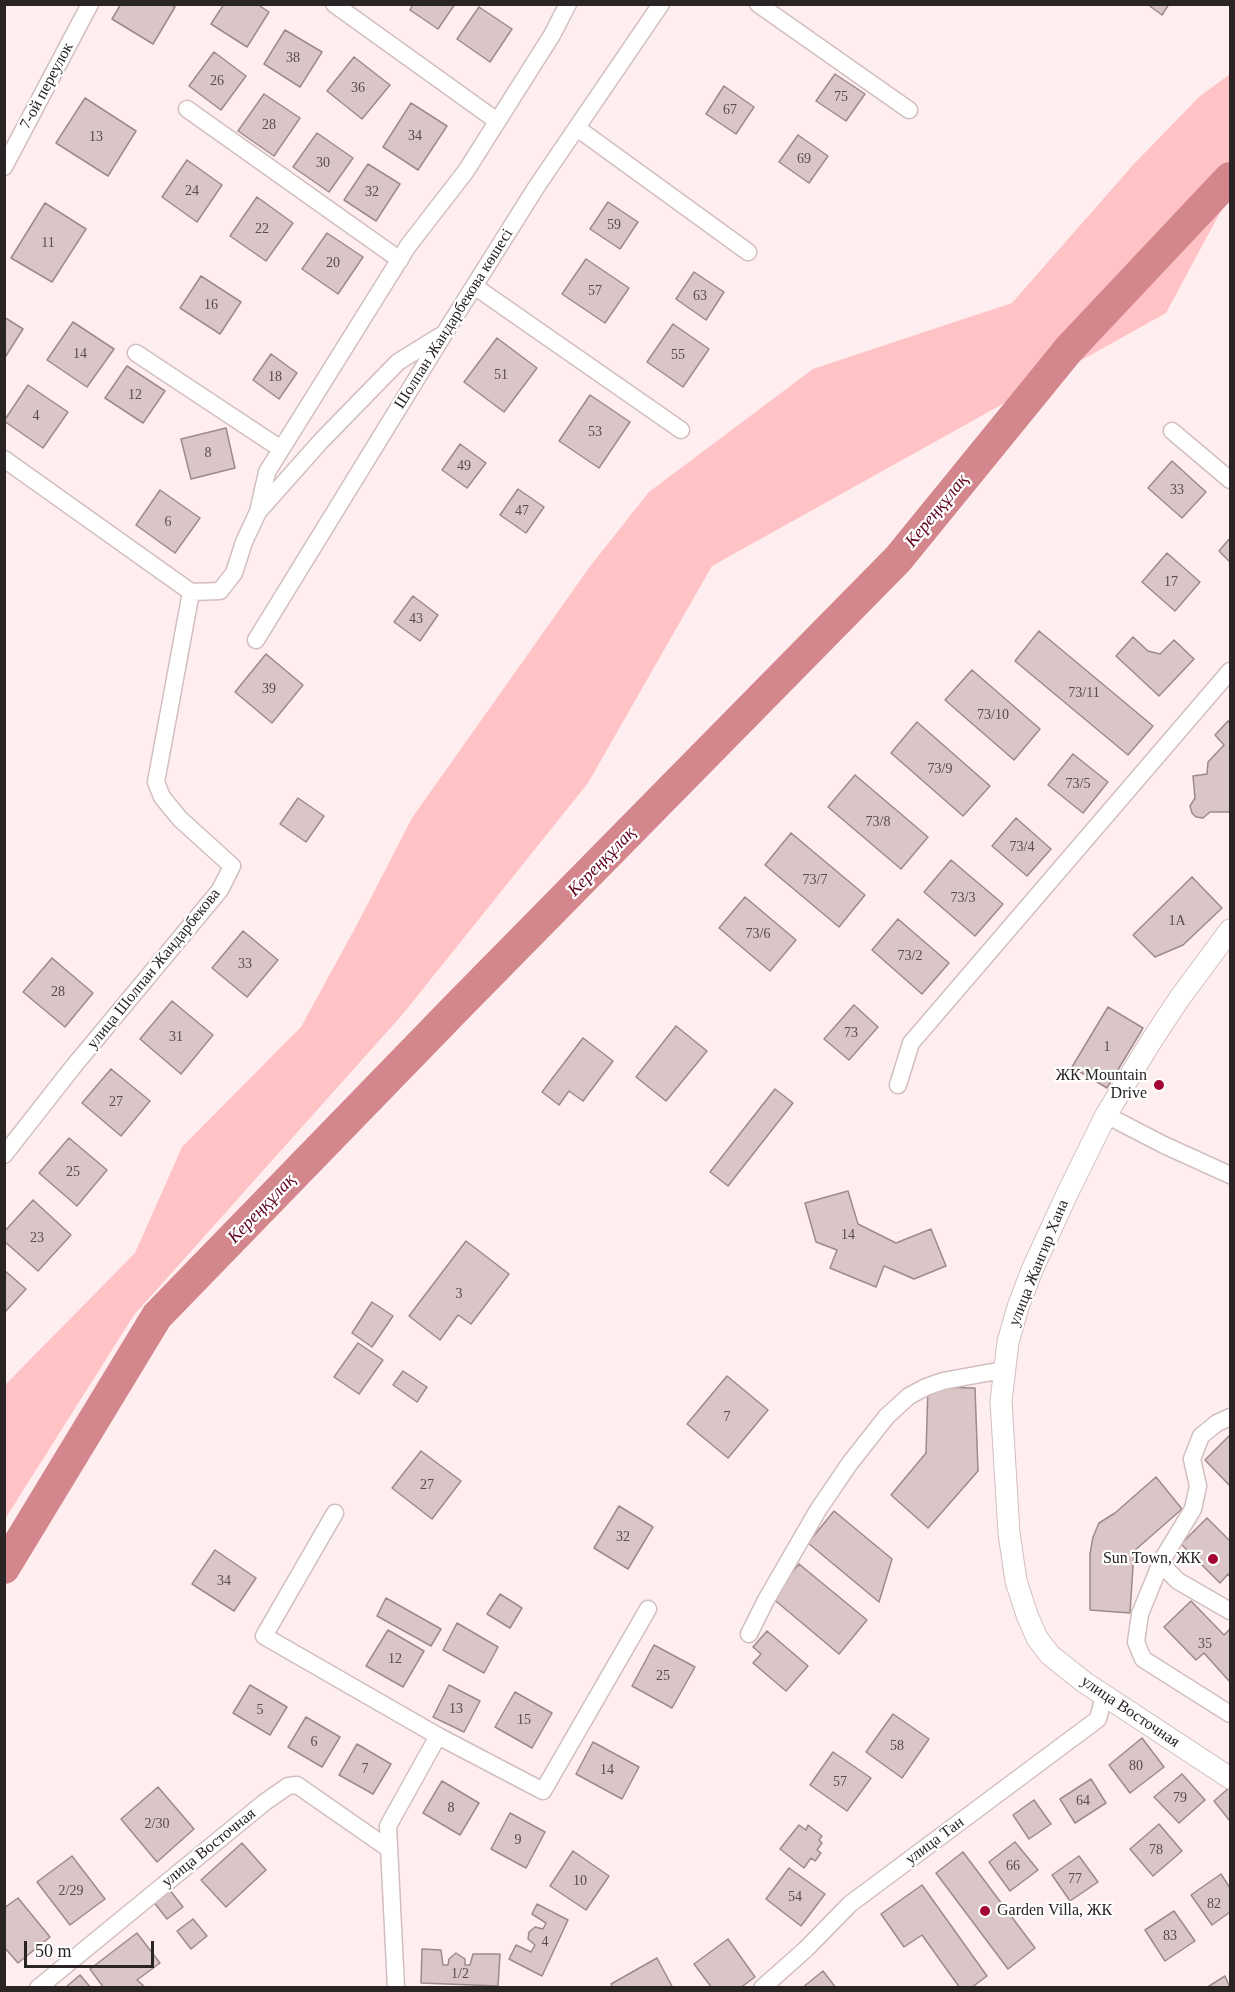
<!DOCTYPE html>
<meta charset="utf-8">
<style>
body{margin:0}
#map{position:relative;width:1235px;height:1992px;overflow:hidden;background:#ffeeef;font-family:"Times New Roman",serif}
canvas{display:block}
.frame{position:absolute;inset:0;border:6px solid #2b2424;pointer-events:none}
.scale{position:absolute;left:24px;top:1941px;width:130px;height:27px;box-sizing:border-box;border:3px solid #2b2424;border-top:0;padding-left:8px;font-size:18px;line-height:21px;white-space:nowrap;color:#2b2424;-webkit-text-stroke:4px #fff;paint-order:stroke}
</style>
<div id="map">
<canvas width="1235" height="1992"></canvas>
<div class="frame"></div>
<div class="scale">50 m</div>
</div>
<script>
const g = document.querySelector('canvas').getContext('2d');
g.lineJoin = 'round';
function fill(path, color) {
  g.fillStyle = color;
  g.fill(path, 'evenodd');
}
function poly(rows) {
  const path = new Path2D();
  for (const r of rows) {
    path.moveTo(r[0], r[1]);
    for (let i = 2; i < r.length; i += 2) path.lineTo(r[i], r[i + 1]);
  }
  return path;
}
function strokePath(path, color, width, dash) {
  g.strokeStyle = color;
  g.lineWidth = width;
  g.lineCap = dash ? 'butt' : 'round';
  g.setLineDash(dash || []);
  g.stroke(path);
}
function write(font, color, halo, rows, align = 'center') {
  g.font = font + ' "Times New Roman",serif';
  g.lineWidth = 4.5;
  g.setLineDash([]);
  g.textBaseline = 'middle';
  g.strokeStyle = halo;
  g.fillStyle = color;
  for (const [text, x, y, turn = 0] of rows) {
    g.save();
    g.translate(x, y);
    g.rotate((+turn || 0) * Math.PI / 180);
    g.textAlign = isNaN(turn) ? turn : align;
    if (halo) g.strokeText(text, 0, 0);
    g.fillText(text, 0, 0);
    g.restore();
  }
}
fill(poly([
 [1230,74,1230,194,1166,313,712,566,588,783,402,1015,134,1315,5,1519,5,1385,135,1253,182,1147,301,1027,360,919,412,818,591,565,649,492,813,369,1012,303,1133,165,1199,97]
]), '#ffc2c5');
strokePath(poly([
 [4,1568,157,1316,459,1005,898,559,1069,349,1230,178]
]), '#d3878d', 32);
const building = poly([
 [121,4,170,4,175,7,153,44,112,19,121,4],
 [224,4,257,4,269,12,247,47,211,24,224,4],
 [413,4,455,4,438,29,410,10,413,4],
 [1147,4,1169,4,1162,15,1147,4],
 [479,7,512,29,490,62,457,39,479,7],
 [285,30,322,52,300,87,264,64,285,30],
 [214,52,246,76,221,110,189,86,214,52],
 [354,57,390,85,362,119,327,91,354,57],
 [835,74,865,94,846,121,816,101,835,74],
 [724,86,754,107,736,134,706,114,724,86],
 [264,94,300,118,274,156,238,131,264,94],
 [85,98,136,131,108,176,56,143,85,98],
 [411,103,447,126,418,170,383,147,411,103],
 [317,133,353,158,329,192,293,167,317,133],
 [798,135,828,156,809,183,779,162,798,135],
 [187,160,222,185,197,222,162,197,187,160],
 [368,164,400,184,376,221,344,200,368,164],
 [257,197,293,223,266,261,230,236,257,197],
 [608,202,638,222,620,249,590,229,608,202],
 [45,203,86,229,52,282,11,258,45,203],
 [327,233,363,257,338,294,302,269,327,233],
 [586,259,629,288,605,323,562,294,586,259],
 [694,272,724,292,706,320,676,299,694,272],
 [201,276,241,302,220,334,180,308,201,276],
 [4,317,23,329,4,359,4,317],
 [73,322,114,349,87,387,47,360,73,322],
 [673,324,709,349,683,387,647,362,673,324],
 [497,338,537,368,504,412,464,382,497,338],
 [271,354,297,373,279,399,253,380,271,354],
 [127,366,165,391,143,423,105,398,127,366],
 [28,385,68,412,43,448,4,421,28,385],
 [590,395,630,422,599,468,559,441,590,395],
 [226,428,235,468,191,479,181,439,226,428],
 [460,444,486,463,467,488,442,470,460,444],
 [1172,461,1206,492,1182,518,1148,488,1172,461],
 [518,489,544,507,526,533,500,515,518,489],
 [160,490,200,518,175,553,136,525,160,490],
 [1230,538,1230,562,1219,551,1230,538],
 [1167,553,1200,582,1175,611,1142,582,1167,553],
 [413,596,438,615,420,641,394,622,413,596],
 [1039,631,1153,726,1128,755,1015,661,1039,631],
 [1133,637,1148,651,1160,654,1174,640,1194,659,1159,696,1116,656,1133,637],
 [266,654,303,685,272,723,235,692,266,654],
 [972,670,1040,729,1014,760,945,700,972,670],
 [1228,721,1230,723,1230,812,1210,812,1203,818,1196,817,1192,813,1190,806,1195,798,1193,776,1207,774,1208,762,1224,745,1215,735,1228,721],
 [917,722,990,786,963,816,891,753,917,722],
 [1073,754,1108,782,1083,813,1048,785,1073,754],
 [855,775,928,837,901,869,828,807,855,775],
 [298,798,324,816,306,842,280,824,298,798],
 [1016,818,1051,849,1027,876,992,846,1016,818],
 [791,833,865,895,839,927,765,865,791,833],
 [951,860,1003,904,975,936,924,892,951,860],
 [1192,877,1222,908,1183,945,1155,957,1133,935,1192,877],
 [745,897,796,940,770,971,719,928,745,897],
 [898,919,949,963,922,994,872,950,898,919],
 [243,931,278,960,247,997,212,968,243,931],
 [52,958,93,993,65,1027,23,992,52,958],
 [172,1001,213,1035,181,1074,140,1039,172,1001],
 [854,1005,878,1027,849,1060,824,1039,854,1005],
 [1108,1007,1143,1028,1107,1088,1072,1067,1108,1007],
 [676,1026,707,1051,666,1101,636,1077,676,1026],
 [583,1038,613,1061,583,1101,569,1091,559,1105,542,1092,583,1038],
 [111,1069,150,1101,121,1136,82,1103,111,1069],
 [775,1089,793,1103,728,1186,710,1172,775,1089],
 [69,1138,107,1170,77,1206,39,1173,69,1138],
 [848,1191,858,1224,896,1243,931,1229,946,1266,914,1279,884,1266,876,1287,830,1268,837,1250,816,1242,805,1203,848,1191],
 [33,1200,71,1235,38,1271,4,1241,4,1232,33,1200],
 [466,1241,509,1274,471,1324,458,1315,440,1340,409,1316,466,1241],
 [4,1270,26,1289,4,1313,4,1270],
 [372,1302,393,1316,372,1347,352,1333,372,1302],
 [358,1343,383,1360,359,1394,334,1377,358,1343],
 [403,1371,427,1387,417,1402,393,1385,403,1371],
 [727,1376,768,1410,728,1458,687,1424,727,1376],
 [928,1387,975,1388,978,1471,928,1528,891,1495,926,1453,928,1387],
 [1230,1435,1230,1486,1205,1460,1230,1435],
 [421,1451,461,1481,432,1519,392,1488,421,1451],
 [1156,1477,1182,1509,1134,1551,1130,1613,1090,1610,1090,1554,1093,1537,1099,1523,1115,1513,1156,1477],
 [619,1506,653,1527,628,1569,594,1548,619,1506],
 [834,1511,892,1559,879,1602,808,1543,834,1511],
 [1207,1518,1230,1541,1230,1577,1228,1574,1220,1583,1181,1544,1207,1518],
 [215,1550,256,1578,234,1611,192,1584,215,1550],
 [799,1564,867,1620,839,1654,771,1597,799,1564],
 [500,1594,522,1608,510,1628,487,1614,500,1594],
 [386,1598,441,1629,431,1646,377,1616,386,1598],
 [1191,1601,1224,1635,1230,1629,1230,1682,1204,1653,1196,1660,1164,1627,1191,1601],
 [457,1623,498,1647,484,1673,443,1650,457,1623],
 [388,1630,424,1651,403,1687,366,1666,388,1630],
 [767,1631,808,1666,786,1691,753,1663,761,1654,753,1647,767,1631],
 [654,1645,695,1667,672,1708,632,1686,654,1645],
 [250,1685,287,1707,270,1735,233,1713,250,1685],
 [449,1685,480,1701,464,1732,433,1717,449,1685],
 [515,1692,552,1713,532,1748,495,1727,515,1692],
 [893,1714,929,1739,902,1778,866,1752,893,1714],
 [306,1717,340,1737,322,1767,288,1747,306,1717],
 [1142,1738,1164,1767,1130,1793,1109,1765,1142,1738],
 [593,1742,639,1767,622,1799,576,1774,593,1742],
 [357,1744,391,1764,373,1794,339,1775,357,1744],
 [833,1752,871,1778,847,1811,810,1785,833,1752],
 [1182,1774,1205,1800,1179,1823,1154,1797,1182,1774],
 [1091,1779,1106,1803,1075,1823,1060,1799,1091,1779],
 [442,1781,479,1803,460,1835,423,1813,442,1781],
 [158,1787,194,1829,157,1862,121,1819,158,1787],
 [1230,1787,1230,1821,1214,1801,1230,1787],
 [1034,1800,1051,1824,1029,1839,1013,1815,1034,1800],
 [510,1813,545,1832,526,1868,491,1849,510,1813],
 [1159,1824,1182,1851,1153,1876,1130,1849,1159,1824],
 [799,1825,806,1830,808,1825,822,1836,819,1840,822,1843,817,1850,821,1853,815,1861,811,1858,804,1868,780,1849,799,1825],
 [1015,1842,1038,1870,1010,1891,989,1862,1015,1842],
 [242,1843,266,1870,226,1907,201,1880,242,1843],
 [573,1851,609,1876,586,1910,550,1886,573,1851],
 [963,1852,1035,1948,1008,1969,936,1873,963,1852],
 [72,1856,105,1899,70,1925,37,1882,72,1856],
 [1079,1856,1098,1882,1070,1901,1052,1875,1079,1856],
 [789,1868,825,1894,801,1926,766,1899,789,1868],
 [1221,1874,1230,1888,1230,1912,1212,1925,1191,1895,1221,1874],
 [922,1885,987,1976,971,1988,960,1988,922,1935,904,1947,881,1914,922,1885],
 [169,1889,183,1907,167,1919,153,1901,169,1889],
 [18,1898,50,1937,18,1963,4,1947,4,1908,18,1898],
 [537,1904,568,1920,542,1976,509,1959,516,1945,531,1952,535,1945,528,1939,529,1932,535,1927,543,1929,546,1923,532,1914,537,1904],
 [1174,1911,1195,1941,1165,1961,1145,1930,1174,1911],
 [193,1919,207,1936,191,1949,177,1931,193,1919],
 [137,1933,160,1963,137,1980,146,1988,104,1988,90,1969,137,1933],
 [728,1939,755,1977,740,1988,712,1988,694,1964,728,1939],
 [422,1949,441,1950,443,1965,448,1965,449,1959,456,1953,465,1959,465,1965,470,1965,473,1954,500,1954,498,1986,421,1983,422,1949],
 [657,1958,673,1988,613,1988,611,1984,657,1958],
 [823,1971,836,1988,802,1988,823,1971],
 [80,1975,91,1988,65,1988,80,1975],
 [1225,1976,1230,1988,1206,1988,1225,1976]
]);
fill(building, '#dac6c7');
strokePath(building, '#9d8a8b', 1.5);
const minor = poly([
 [334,4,497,121],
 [758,4,909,110],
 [187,109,400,260],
 [577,128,748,252],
 [4,167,90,4],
 [474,286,681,430],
 [136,353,281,449],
 [1172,431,1230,480],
 [4,459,191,592],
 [258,512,267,472,408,246,466,171,552,35,568,4],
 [191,592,220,591,234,573,244,542,258,512,321,441,398,362,440,336],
 [256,640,444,334,537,186,661,4],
 [898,1085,911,1043,1230,671],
 [1106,1115,1164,1145,1230,1175],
 [4,1155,73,1067,220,890,232,866,180,819,162,797,156,782,191,592],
 [1230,1417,1217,1423,1201,1436,1192,1459,1198,1486,1193,1509,1162,1560,1168,1571,1178,1581,1230,1611],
 [335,1513,264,1636,438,1736,388,1826,396,1988],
 [1162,1560,1140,1614,1136,1642,1143,1659,1230,1714],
 [749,1634,766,1600,818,1510,850,1463,887,1416,909,1396,926,1387,943,1381,1003,1370],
 [438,1736,543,1791,648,1609],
 [38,1988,265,1802,288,1786,297,1785,389,1849],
 [762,1988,806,1949,850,1904,1098,1719,1104,1696]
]);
const tertiary = poly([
 [1230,930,1179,999,1150,1043,1106,1115,1068,1192,1032,1270,1018,1307,1008,1342,1001,1401,1009,1533,1016,1581,1027,1615,1037,1638,1050,1655,1084,1682,1230,1778]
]);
strokePath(minor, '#d2bebf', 19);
strokePath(tertiary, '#d2bebf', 23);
strokePath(minor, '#fff', 16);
strokePath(tertiary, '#fff', 21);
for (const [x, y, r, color] of [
 [1159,1085,6,"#a30535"],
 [1213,1559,6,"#a30535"],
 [985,1911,6,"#a30535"]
]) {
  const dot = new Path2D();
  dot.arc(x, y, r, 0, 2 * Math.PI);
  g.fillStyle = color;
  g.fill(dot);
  strokePath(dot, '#fff', 2);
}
write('14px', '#574c4d', null, [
 ["38",293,58],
 ["26",217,81],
 ["36",358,88],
 ["75",841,97],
 ["67",730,110],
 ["28",269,125],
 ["34",415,136],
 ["13",96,137],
 ["69",804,159],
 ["30",323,163],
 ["24",192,191],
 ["32",372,192],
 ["59",614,225],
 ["22",262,229],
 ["11",48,243],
 ["20",333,263],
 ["57",595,291],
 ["63",700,296],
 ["16",211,305],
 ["14",80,354],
 ["55",678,355],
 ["51",501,375],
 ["18",275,377],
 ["12",135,395],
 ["4",36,416],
 ["53",595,432],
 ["8",208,453],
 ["49",464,466],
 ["33",1177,490],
 ["47",522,511],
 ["6",168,522],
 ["17",1171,582],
 ["43",416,619],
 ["39",269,689],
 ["73/11",1084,693],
 ["73/10",993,715],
 ["73/9",940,769],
 ["73/5",1078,784],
 ["73/8",878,822],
 ["73/4",1022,847],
 ["73/7",815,880],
 ["73/3",963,898],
 ["1А",1177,921],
 ["73/6",758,934],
 ["73/2",910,956],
 ["33",245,964],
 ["28",58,992],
 ["73",851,1033],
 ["31",176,1037],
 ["1",1107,1047],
 ["27",116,1102],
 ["25",73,1172],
 ["14",848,1235],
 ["23",37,1238],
 ["3",459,1294],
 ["7",727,1417],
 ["27",427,1485],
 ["32",623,1537],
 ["34",224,1581],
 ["35",1205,1644],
 ["12",395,1659],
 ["25",663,1676],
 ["13",456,1709],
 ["5",260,1710],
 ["15",524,1720],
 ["6",314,1742],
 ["58",897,1746],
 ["80",1136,1766],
 ["7",365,1769],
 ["14",607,1770],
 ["57",840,1782],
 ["79",1180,1798],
 ["64",1083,1801],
 ["8",451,1808],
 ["2/30",157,1824],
 ["9",518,1840],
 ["78",1156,1850],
 ["66",1013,1866],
 ["77",1075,1879],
 ["10",580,1881],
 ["2/29",71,1891],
 ["54",795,1897],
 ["82",1214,1904],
 ["83",1170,1936],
 ["4",545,1942],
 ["1/2",460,1974]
]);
write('16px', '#2b2424', '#fff', [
 ["7-ой переулок",47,86,-62],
 ["Шолпан Жандарбекова көшесі",454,319,-58],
 ["улица Шолпан Жандарбекова",154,969,-51],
 ["улица Жангир Хана",1039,1263,-68],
 ["улица Восточная",1130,1712,34],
 ["улица Тан",935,1841,-37],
 ["улица Восточная",209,1848,-39]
]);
write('16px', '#2b2424', '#fff', [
 ["ЖК Mountain",1147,1076],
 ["Drive",1147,1094],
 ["Sun Town, ЖК",1201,1559],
 ["Garden Villa, ЖК",997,1911,"left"]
], 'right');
write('italic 18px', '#60011c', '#fff', [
 ["Кереңқұлақ",937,511,-51],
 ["Кереңқұлақ",602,862,-46],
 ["Кереңқұлақ",262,1209,-46]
]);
</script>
